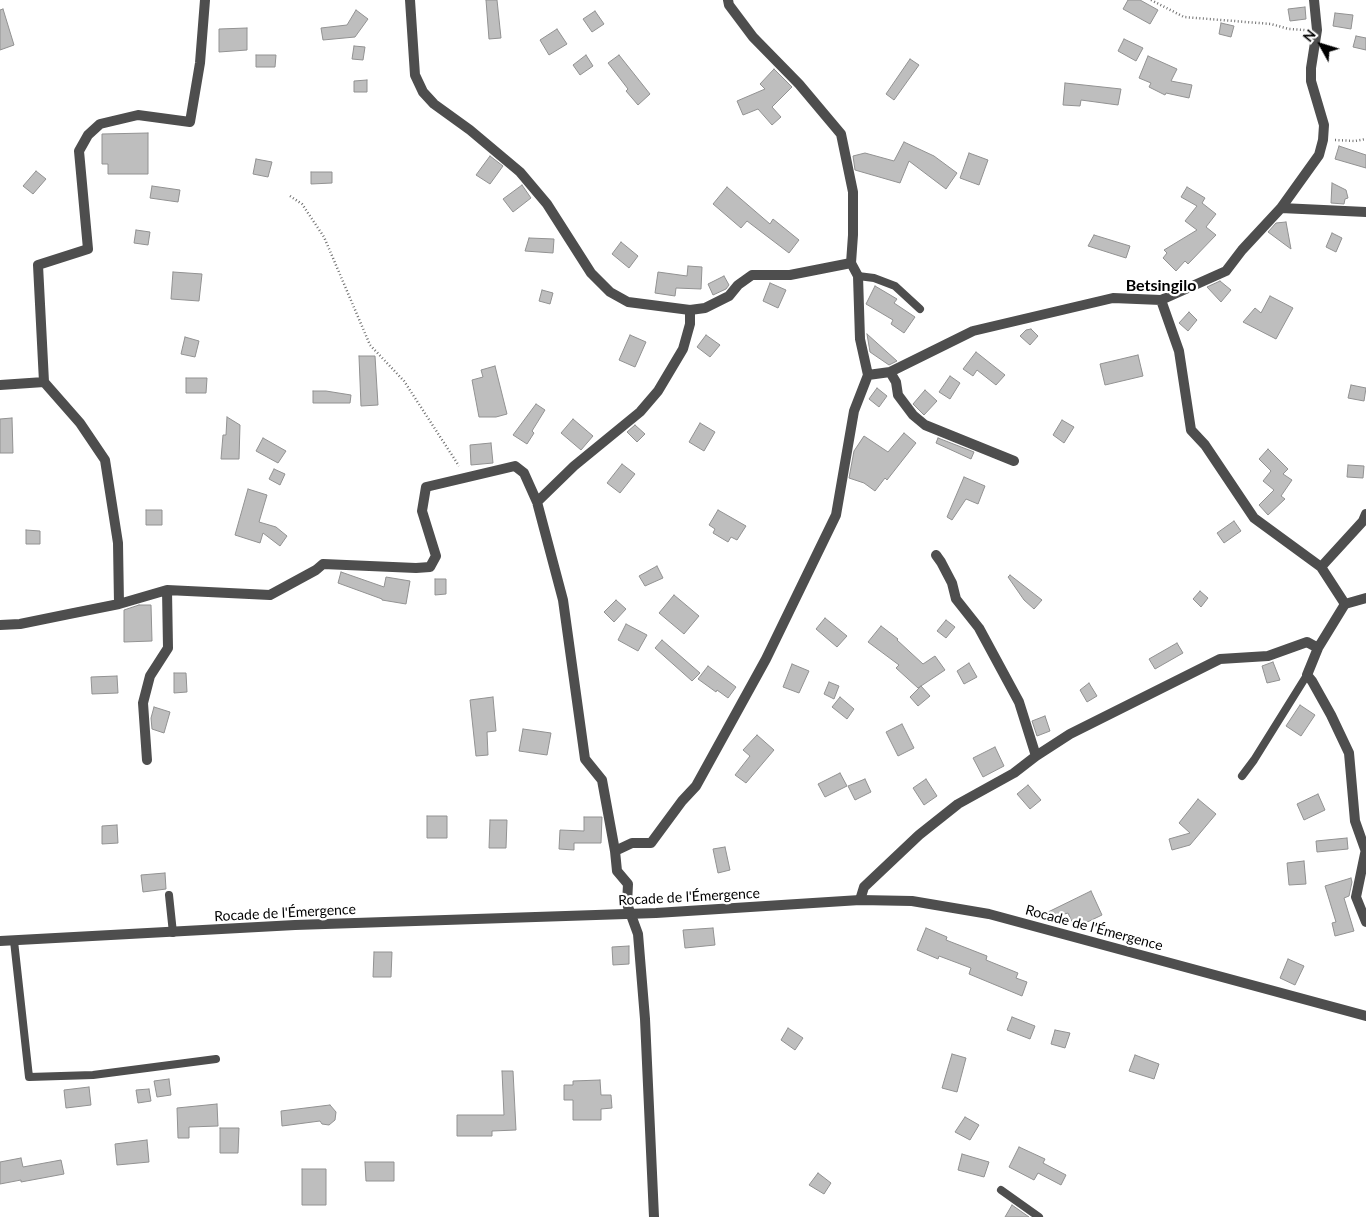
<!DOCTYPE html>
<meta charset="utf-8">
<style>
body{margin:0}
#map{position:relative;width:1366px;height:1217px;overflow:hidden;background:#fff;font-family:Lato,sans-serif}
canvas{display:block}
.north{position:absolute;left:1296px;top:20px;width:50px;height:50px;-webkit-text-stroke:4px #fff;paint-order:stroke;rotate:309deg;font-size:14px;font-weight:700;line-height:20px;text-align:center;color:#000}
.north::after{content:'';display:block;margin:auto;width:18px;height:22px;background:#000;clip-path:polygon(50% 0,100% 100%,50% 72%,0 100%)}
</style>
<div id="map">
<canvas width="1366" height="1217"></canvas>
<div class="north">N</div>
</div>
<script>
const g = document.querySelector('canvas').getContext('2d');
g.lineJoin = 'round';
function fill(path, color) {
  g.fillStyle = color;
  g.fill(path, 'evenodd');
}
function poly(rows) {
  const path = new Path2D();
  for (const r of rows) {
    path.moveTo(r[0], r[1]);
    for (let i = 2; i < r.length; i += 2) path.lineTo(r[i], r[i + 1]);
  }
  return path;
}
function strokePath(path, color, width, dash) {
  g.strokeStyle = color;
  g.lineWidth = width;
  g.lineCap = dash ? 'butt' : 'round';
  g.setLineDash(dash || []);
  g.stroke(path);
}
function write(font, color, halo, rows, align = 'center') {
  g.font = font + ' Lato,sans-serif';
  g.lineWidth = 4.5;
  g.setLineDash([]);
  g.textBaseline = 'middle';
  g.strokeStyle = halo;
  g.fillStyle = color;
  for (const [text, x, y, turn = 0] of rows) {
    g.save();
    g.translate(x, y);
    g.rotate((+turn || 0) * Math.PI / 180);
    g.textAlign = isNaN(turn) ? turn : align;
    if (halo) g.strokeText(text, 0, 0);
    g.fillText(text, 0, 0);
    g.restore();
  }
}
const building = poly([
 [486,0,497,0,501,38,489,39,486,0],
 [1128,0,1140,0,1158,10,1150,24,1123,9,1128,0],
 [1305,7,1306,19,1290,21,1288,9,1305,7],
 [3,9,14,45,0,50,0,10,3,9],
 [356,10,368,19,355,37,323,40,321,28,347,25,356,10],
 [595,11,604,24,592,32,583,19,595,11],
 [1335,13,1353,15,1351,29,1333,26,1335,13],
 [1221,23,1234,26,1231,37,1219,34,1221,23],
 [247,28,247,50,219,52,219,29,247,28],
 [557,29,567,44,549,55,540,40,557,29],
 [1356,36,1366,38,1366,50,1353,47,1356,36],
 [1124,39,1143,48,1136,61,1118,51,1124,39],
 [354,46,365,47,363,60,352,59,354,46],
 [256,55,276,55,275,67,256,67,256,55],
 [586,55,593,66,580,75,573,65,586,55],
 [619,55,650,94,638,105,626,91,628,89,608,63,619,55],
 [1148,56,1177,69,1171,81,1192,85,1189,98,1166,93,1165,95,1149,87,1151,83,1139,78,1148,56],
 [910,59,919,65,894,100,886,94,910,59],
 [774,69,792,87,772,107,781,117,772,125,758,109,743,115,737,101,765,89,760,84,774,69],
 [367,80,367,92,354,92,354,81,367,80],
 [1065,83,1121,89,1118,105,1081,100,1080,106,1063,105,1065,83],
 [148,133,148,174,108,174,108,164,102,164,102,134,148,133],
 [904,142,934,156,957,173,946,189,909,161,900,183,855,170,853,156,865,153,894,161,904,142],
 [1339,146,1366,155,1366,168,1335,159,1339,146],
 [969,153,988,160,979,185,960,178,969,153],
 [490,156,503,166,490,184,476,175,490,156],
 [256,159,272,162,268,177,253,174,256,159],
 [36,171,46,179,33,194,23,186,36,171],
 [311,172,332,172,332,183,311,184,311,172],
 [1332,183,1346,190,1348,198,1345,199,1344,204,1331,203,1332,183],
 [522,185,531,198,513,212,503,199,522,185],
 [152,186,180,190,178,202,150,198,152,186],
 [727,187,770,224,773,219,799,240,789,253,747,221,741,228,713,204,727,187],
 [1187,187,1205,198,1202,203,1216,214,1206,227,1216,235,1188,264,1185,261,1176,271,1163,258,1167,253,1164,250,1197,230,1185,221,1197,206,1181,197,1187,187],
 [1286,222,1291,249,1268,232,1276,223,1286,222],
 [136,230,150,232,148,245,134,243,136,230],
 [1332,233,1342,238,1336,252,1326,247,1332,233],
 [1094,235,1130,246,1126,258,1088,246,1094,235],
 [529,238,554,239,553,253,525,251,529,238],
 [621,242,638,256,629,268,612,254,621,242],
 [688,266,702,267,701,289,676,288,675,296,655,293,658,272,687,276,688,266],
 [173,272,202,274,199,301,171,299,173,272],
 [724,276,729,285,726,289,713,295,708,284,724,276],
 [1220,281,1231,290,1221,302,1207,287,1220,281],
 [770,283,786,290,778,308,763,301,770,283],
 [875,286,897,299,894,303,915,317,904,333,891,324,893,320,866,304,875,286],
 [542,290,553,293,550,304,539,301,542,290],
 [1270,296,1293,308,1276,339,1243,322,1255,308,1261,313,1270,296],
 [1189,312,1197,320,1188,331,1179,323,1189,312],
 [1031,329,1038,336,1030,345,1020,336,1026,330,1031,329],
 [867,334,897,361,889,365,870,352,867,334],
 [630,335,646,342,635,367,619,360,630,335],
 [706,335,720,345,710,357,697,347,706,335],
 [185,337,199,341,195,357,181,354,185,337],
 [976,352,1005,375,996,385,977,370,973,376,963,369,976,352],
 [1138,355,1143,376,1105,385,1100,364,1138,355],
 [359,356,375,356,378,405,361,406,359,356],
 [495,366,507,414,496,417,479,417,472,380,483,377,481,370,495,366],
 [950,376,960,383,950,399,939,392,950,376],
 [186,378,207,378,206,393,186,393,186,378],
 [1351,385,1366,388,1364,401,1348,398,1351,385],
 [877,388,887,396,879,407,869,399,877,388],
 [925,390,937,401,924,415,913,404,925,390],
 [313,391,326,391,351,395,350,403,313,403,313,391],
 [536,404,545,410,532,431,534,433,527,444,513,435,536,404],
 [227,417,240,425,239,459,221,459,223,435,226,435,227,417],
 [12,418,13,453,0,453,0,419,12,418],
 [573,419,593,436,581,450,561,433,573,419],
 [1062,420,1074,427,1064,443,1053,435,1062,420],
 [700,423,715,432,704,451,689,442,700,423],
 [635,425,645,434,637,442,627,432,635,425],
 [904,433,916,443,887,480,885,478,875,491,864,483,849,478,854,451,864,436,888,452,904,433],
 [263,438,286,451,278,463,256,451,263,438],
 [938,438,974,452,971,459,936,443,938,438],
 [491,443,493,463,471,465,470,445,491,443],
 [1268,449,1288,469,1283,474,1292,480,1281,496,1285,499,1268,515,1259,505,1274,490,1263,481,1271,471,1259,459,1268,449],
 [622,464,635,474,620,493,607,483,622,464],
 [1348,465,1364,466,1363,478,1347,477,1348,465],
 [274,469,285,474,280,485,269,479,274,469],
 [964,477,985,486,978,504,966,499,952,520,947,517,964,477],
 [248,489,267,495,259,522,276,527,287,536,280,546,263,533,260,543,235,535,248,489],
 [146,510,162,510,162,525,146,525,146,510],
 [718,510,746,526,737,540,731,537,728,542,713,533,715,529,709,525,718,510],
 [1234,521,1241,531,1224,543,1217,533,1234,521],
 [26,530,40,531,40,544,26,544,26,530],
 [657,566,663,578,645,586,639,576,657,566],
 [341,572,384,587,386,577,410,581,406,604,382,600,382,599,338,583,341,572],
 [1010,575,1042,600,1034,609,1024,600,1008,577,1010,575],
 [435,579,446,579,446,594,435,595,435,579],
 [1200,591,1208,598,1201,607,1193,599,1200,591],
 [674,595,699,616,684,634,659,613,674,595],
 [616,600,626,609,614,622,604,612,616,600],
 [139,605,151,605,152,641,124,642,124,610,139,605],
 [825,618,847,636,837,647,816,629,825,618],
 [946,620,955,627,946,638,937,631,946,620],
 [626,624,647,635,638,651,618,640,626,624],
 [881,626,898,639,897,640,923,664,935,656,945,670,918,688,896,668,899,665,868,642,881,626],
 [662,640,700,673,692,681,655,648,662,640],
 [1177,643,1183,653,1155,669,1149,659,1177,643],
 [1273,662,1280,680,1267,683,1262,666,1273,662],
 [969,663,977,677,964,684,957,671,969,663],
 [792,664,809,671,799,693,783,687,792,664],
 [708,666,736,687,728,698,717,690,716,692,698,679,708,666],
 [174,673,186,673,187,692,174,693,174,673],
 [117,676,118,693,92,694,91,677,117,676],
 [829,682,839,686,834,699,824,694,829,682],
 [1089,683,1097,696,1087,702,1080,690,1089,683],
 [921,686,930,696,918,706,910,697,921,686],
 [493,697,496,731,487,732,488,755,476,756,470,700,493,697],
 [840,697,854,709,847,719,832,707,840,697],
 [1300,705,1315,715,1301,736,1286,726,1300,705],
 [154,707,170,712,164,733,152,729,151,718,154,707],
 [1045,716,1050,731,1037,736,1032,721,1045,716],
 [902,724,914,748,898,756,886,732,902,724],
 [523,729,551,733,547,755,519,751,523,729],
 [757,735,774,750,746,783,735,775,750,756,743,750,757,735],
 [995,747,1004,766,983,777,973,758,995,747],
 [840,773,847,786,825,797,818,784,840,773],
 [865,779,871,792,855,800,848,786,865,779],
 [926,779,937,796,924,805,913,788,926,779],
 [1028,785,1041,800,1030,809,1017,794,1028,785],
 [1318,794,1325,810,1304,820,1297,804,1318,794],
 [1198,799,1216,814,1190,845,1172,850,1169,839,1190,833,1179,823,1198,799],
 [427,816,447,816,447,838,427,838,427,816],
 [584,817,602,817,601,843,574,843,574,850,559,849,560,830,584,831,584,817],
 [490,820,507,820,506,848,489,848,490,820],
 [117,825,118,843,102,844,102,826,117,825],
 [1347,838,1348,849,1317,852,1316,841,1347,838],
 [725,847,730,870,718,873,713,849,725,847],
 [1304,861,1306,884,1289,885,1287,863,1304,861],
 [165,873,166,889,143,892,141,875,165,873],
 [1351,878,1352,882,1349,896,1344,898,1354,931,1335,936,1332,923,1336,922,1325,886,1351,878],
 [1091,891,1102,915,1075,928,1068,913,1046,919,1044,914,1091,891],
 [713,928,715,945,685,948,683,930,713,928],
 [926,928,947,937,946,940,987,956,986,960,1018,973,1016,978,1027,982,1022,996,969,974,971,968,939,956,938,959,917,950,926,928],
 [629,946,629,964,613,965,612,947,629,946],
 [374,952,392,952,391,977,373,977,374,952],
 [1288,959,1304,966,1295,985,1280,978,1288,959],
 [1012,1017,1035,1026,1030,1039,1007,1030,1012,1017],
 [788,1028,803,1038,795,1050,781,1040,788,1028],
 [1055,1030,1070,1033,1065,1048,1051,1044,1055,1030],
 [952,1054,966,1058,957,1092,942,1088,952,1054],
 [1135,1055,1159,1064,1154,1079,1129,1071,1135,1055],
 [502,1071,513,1071,516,1130,492,1131,492,1136,457,1136,457,1115,504,1115,502,1071],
 [169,1079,171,1095,157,1097,154,1081,169,1079],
 [600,1080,601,1095,611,1095,612,1108,601,1109,601,1120,573,1120,573,1100,564,1100,564,1085,573,1085,573,1081,600,1080],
 [89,1087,91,1105,66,1108,64,1090,89,1087],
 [149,1089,151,1101,138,1103,136,1090,149,1089],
 [217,1104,218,1126,189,1127,189,1138,178,1138,177,1108,217,1104],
 [330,1105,336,1112,335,1120,329,1125,322,1124,320,1121,282,1126,281,1111,330,1105],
 [965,1117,979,1125,970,1140,955,1132,965,1117],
 [220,1128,239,1128,238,1153,220,1153,220,1128],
 [147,1140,149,1162,117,1165,115,1144,147,1140],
 [1019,1147,1045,1159,1043,1163,1066,1175,1061,1185,1038,1173,1034,1180,1009,1167,1019,1147],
 [962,1154,989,1162,984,1177,958,1170,962,1154],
 [21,1158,23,1167,61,1160,64,1174,21,1182,21,1180,0,1184,0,1162,21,1158],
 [365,1162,394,1162,394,1181,366,1181,365,1162],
 [302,1169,326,1169,326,1205,302,1205,302,1169],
 [818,1173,831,1183,824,1194,809,1185,818,1173],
 [1012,1205,1029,1217,1005,1217,1012,1205]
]);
fill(building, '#bebebe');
strokePath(building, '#929292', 1);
strokePath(poly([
 [1151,0,1184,17,1271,24,1289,29,1305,30],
 [1335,140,1355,141,1366,139],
 [290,196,302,204,324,237,370,345,404,381,459,466]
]), '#707070', 2.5, [1, 2.5]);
strokePath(poly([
 [858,276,874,278,895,286,920,309],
 [1242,776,1254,760,1307,675],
 [169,895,173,933],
 [14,941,29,1077,93,1075,216,1059],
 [1001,1190,1039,1217]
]), '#4e4e4e', 8);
strokePath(poly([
 [410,0,415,75,423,92,434,104,470,130,520,172,547,204,591,273,610,292,628,302,690,310,705,308,729,296,738,285,752,275,790,275,851,263],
 [728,0,729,5,753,37,799,84,841,134,853,192,853,235,851,263,858,276,860,339,868,375],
 [1281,208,1319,155,1323,140,1324,125,1311,81,1311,68,1317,30,1314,0],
 [1161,300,1179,351,1191,430,1205,445,1254,518,1321,567,1345,604],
 [890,372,896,382,898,395,913,415,925,425,1014,461],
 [0,385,44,382],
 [537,502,574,466,640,412,658,391,683,349,690,324,690,310],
 [936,555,941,562,952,583,956,599,979,628,1019,702,1036,756],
 [1321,567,1363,521,1366,514],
 [119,604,118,543,105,460,80,423,44,382,38,265,88,249,79,151,88,135,100,124,138,115,190,122,200,63,205,0],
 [0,625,20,624,69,614,119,604,167,590,270,595,316,570,323,564,416,568,430,567,436,556,422,511,426,487,515,466,524,473,537,502,563,600,585,759,602,780,615,851,617,871,628,884,627,904,638,934,645,1019,654,1217],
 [147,760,143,703,150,676,168,648,167,590],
 [1365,849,1355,821,1349,753,1331,715,1312,681,1307,675,1318,648,1345,604,1366,598],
 [1366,849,1356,897,1366,922],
 [615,851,632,843,651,843,682,801,696,786,766,659,836,515,854,411,868,375,890,372,973,331,1113,298,1161,300,1226,271,1242,250,1281,208,1366,212],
 [860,900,864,887,919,835,958,804,1014,773,1036,756,1070,734,1220,659,1268,656,1307,642,1318,648]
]), '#4e4e4e', 10);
strokePath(poly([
 [0,941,295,925,656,913,860,900,912,901,989,914,1366,1016]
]), '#4e4e4e', 10);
write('14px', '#000', '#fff', [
 ["Rocade de l'Émergence",689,897,-3],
 ["Rocade de l'Émergence",285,913,-3],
 ["Rocade de l'Émergence",1094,928,15]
]);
write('bold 16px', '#000', '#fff', [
 ["Betsingilo",1161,286]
]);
</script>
